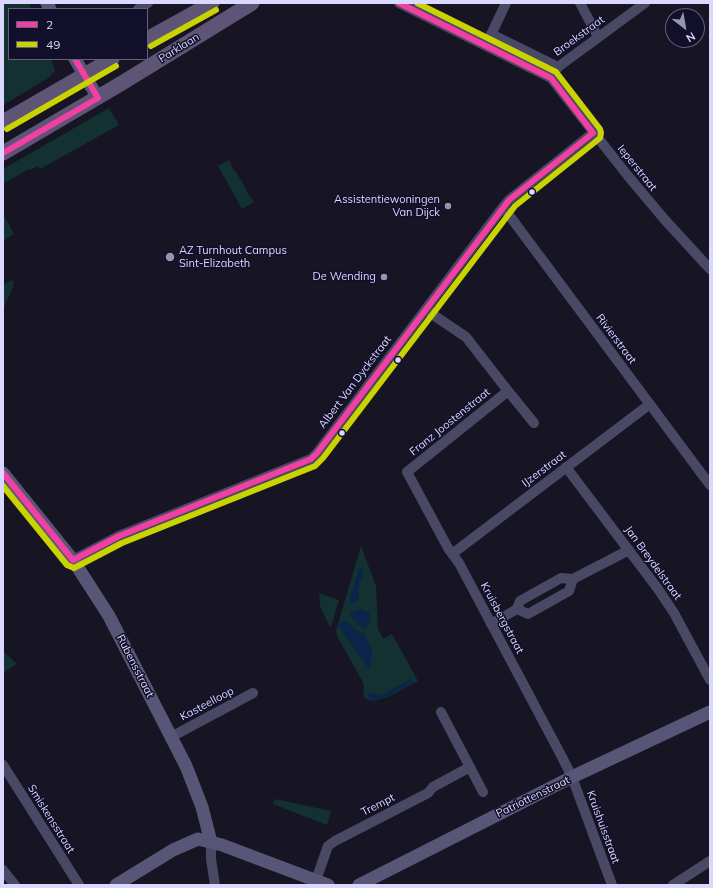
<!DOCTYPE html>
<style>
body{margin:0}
#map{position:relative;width:713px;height:888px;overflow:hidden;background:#171524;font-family:Mulish,sans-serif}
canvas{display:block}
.frame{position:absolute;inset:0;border:4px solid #dbd8ff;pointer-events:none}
.legend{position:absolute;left:8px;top:8px;width:140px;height:52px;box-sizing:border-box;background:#120f2a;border:1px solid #625f7f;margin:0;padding:5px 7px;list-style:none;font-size:12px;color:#dbd8ff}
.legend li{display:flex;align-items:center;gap:8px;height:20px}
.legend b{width:20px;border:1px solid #625f7f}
.north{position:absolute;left:665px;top:8px;width:40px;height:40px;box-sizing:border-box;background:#120f2a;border:1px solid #625f7f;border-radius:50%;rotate:149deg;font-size:11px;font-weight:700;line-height:16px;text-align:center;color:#dbd8ff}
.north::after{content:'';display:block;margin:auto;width:14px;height:18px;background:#9694b2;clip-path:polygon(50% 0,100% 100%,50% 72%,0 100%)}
</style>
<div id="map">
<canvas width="713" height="888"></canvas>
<div class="frame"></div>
<ul class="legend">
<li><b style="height:5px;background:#f240a2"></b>2</li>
<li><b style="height:5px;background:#c8d300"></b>49</li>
</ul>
<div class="north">N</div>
</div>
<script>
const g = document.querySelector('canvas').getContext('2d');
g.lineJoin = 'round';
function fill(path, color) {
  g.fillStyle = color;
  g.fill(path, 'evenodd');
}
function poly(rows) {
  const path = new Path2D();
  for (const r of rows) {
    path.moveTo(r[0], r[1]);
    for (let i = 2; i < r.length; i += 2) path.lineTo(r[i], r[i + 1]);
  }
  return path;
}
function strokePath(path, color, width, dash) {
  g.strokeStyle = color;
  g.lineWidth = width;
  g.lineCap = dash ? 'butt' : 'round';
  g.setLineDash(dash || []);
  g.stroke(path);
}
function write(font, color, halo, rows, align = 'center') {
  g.font = font + ' Mulish,sans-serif';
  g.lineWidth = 3;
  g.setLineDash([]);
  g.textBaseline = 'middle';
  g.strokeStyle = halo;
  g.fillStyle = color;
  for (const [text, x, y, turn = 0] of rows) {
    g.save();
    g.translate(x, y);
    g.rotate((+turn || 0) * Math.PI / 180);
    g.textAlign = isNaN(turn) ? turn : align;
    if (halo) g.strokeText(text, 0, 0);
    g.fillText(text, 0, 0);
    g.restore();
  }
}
fill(poly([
 [3,3,29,3,32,9,9,9,9,59,51,59,55,71,47,79,3,105],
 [109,108,119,125,40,169,38,166,30,170,29,169,3,184,3,169],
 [229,160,235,172,236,172,247,190,246,191,254,202,242,209,218,166],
 [3,214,14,234,3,241],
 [12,280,14,284,3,310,3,285],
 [361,546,376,586,378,629,383,639,392,634,418,681,388,697,373,701,366,699,363,696,364,688,363,682,338,638,336,631],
 [319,593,339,600,331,627,330,627,320,606],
 [3,651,17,664,3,673],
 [275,799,331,811,327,825,273,804]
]), '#123130');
fill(poly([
 [361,567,363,572,363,578,359,582,358,600,357,602,350,604,349,602,359,569],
 [361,609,369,613,370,619,369,623,366,627,363,628,357,624,350,615,351,613],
 [344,621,348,623,357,631,364,634,372,650,370,670,339,627,340,624],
 [411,679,414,682,387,696,374,700,370,699,368,694,372,693,380,696]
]), '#0a244b');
strokePath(poly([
 [399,3,551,78,628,176,665,220,710,269],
 [580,3,598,37],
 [138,9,148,3],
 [491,34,558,67],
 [489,39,506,3],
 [551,78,558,67,645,3],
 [503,207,710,485],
 [426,310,466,337,508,391,407,472,448,548,459,563,562,757,572,777,612,885],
 [508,391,534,423],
 [566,467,658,589,674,613,710,680],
 [452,554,650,404],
 [73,560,119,536,311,459,317,453,503,207,509,200,593,133],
 [573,579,569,591,528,614,517,609,520,601,561,578,573,579,629,550],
 [491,624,517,609],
 [441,712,483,792],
 [171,737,253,693],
 [3,765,79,885],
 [211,842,211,859,215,885],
 [3,870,15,885],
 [316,880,328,846,335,841,428,793,433,787,470,767],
 [673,885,710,861]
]), '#494965', 10);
strokePath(poly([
 [47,3,50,9],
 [75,59,98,98],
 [3,473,73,560,109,616,186,766,202,807,211,842],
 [116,885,173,850,198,839,222,845,328,885],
 [359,885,572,777,710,712]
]), '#585677', 13);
strokePath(poly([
 [147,39,212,3],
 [3,122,112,59],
 [3,153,122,83,252,3]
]), '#5e5475', 15);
strokePath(poly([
 [399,3,551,78,593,133],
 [3,153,98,98,75,59],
 [3,473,73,560],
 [73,560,119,536,311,459,317,453,509,200,593,133]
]), '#f240a2', 6);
strokePath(poly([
 [151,46,216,10],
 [7,129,116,66],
 [3,486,67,565,74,568,122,543,315,466,323,458,515,206,600,138,601,133,600,129,556,72,417,3]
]), '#c8d300', 6);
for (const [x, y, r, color] of [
 [532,192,3.5,"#dbd8ff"],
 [448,206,4,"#9694b2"],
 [170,257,5,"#9694b2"],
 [384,277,4,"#9694b2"],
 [398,360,3.5,"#dbd8ff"],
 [342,433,3.5,"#dbd8ff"]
]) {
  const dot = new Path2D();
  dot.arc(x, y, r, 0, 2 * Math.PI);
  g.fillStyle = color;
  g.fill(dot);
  strokePath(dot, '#120f2a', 1.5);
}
write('11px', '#dbd8ff', '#120f2a', [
 ["Broekstraat",579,36,-36],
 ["Parklaan",179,48,-32],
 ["Ieperstraat",637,168,51],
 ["Rivierstraat",616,339,53],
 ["Albert Van Dyckstraat",355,382,-53],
 ["Franz Joostenstraat",450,422,-39],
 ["IJzerstraat",544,469,-37],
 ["Jan Breydelstraat",653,563,54],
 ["Kruisbergstraat",502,618,62],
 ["Rubensstraat",135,666,63],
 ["Kasteelloop",207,704,-28],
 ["Patriottenstraat",533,797,-26],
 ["Trempt",378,805,-27],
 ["Smiskensstraat",51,819,58],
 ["Kruishuisstraat",603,827,70]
]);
write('11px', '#dbd8ff', '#120f2a', [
 ["Assistentiewoningen",440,200],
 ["Van Dijck",440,213],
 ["AZ Turnhout Campus",179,251,"left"],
 ["Sint-Elizabeth",179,264,"left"],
 ["De Wending",376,277]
], 'right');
</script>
